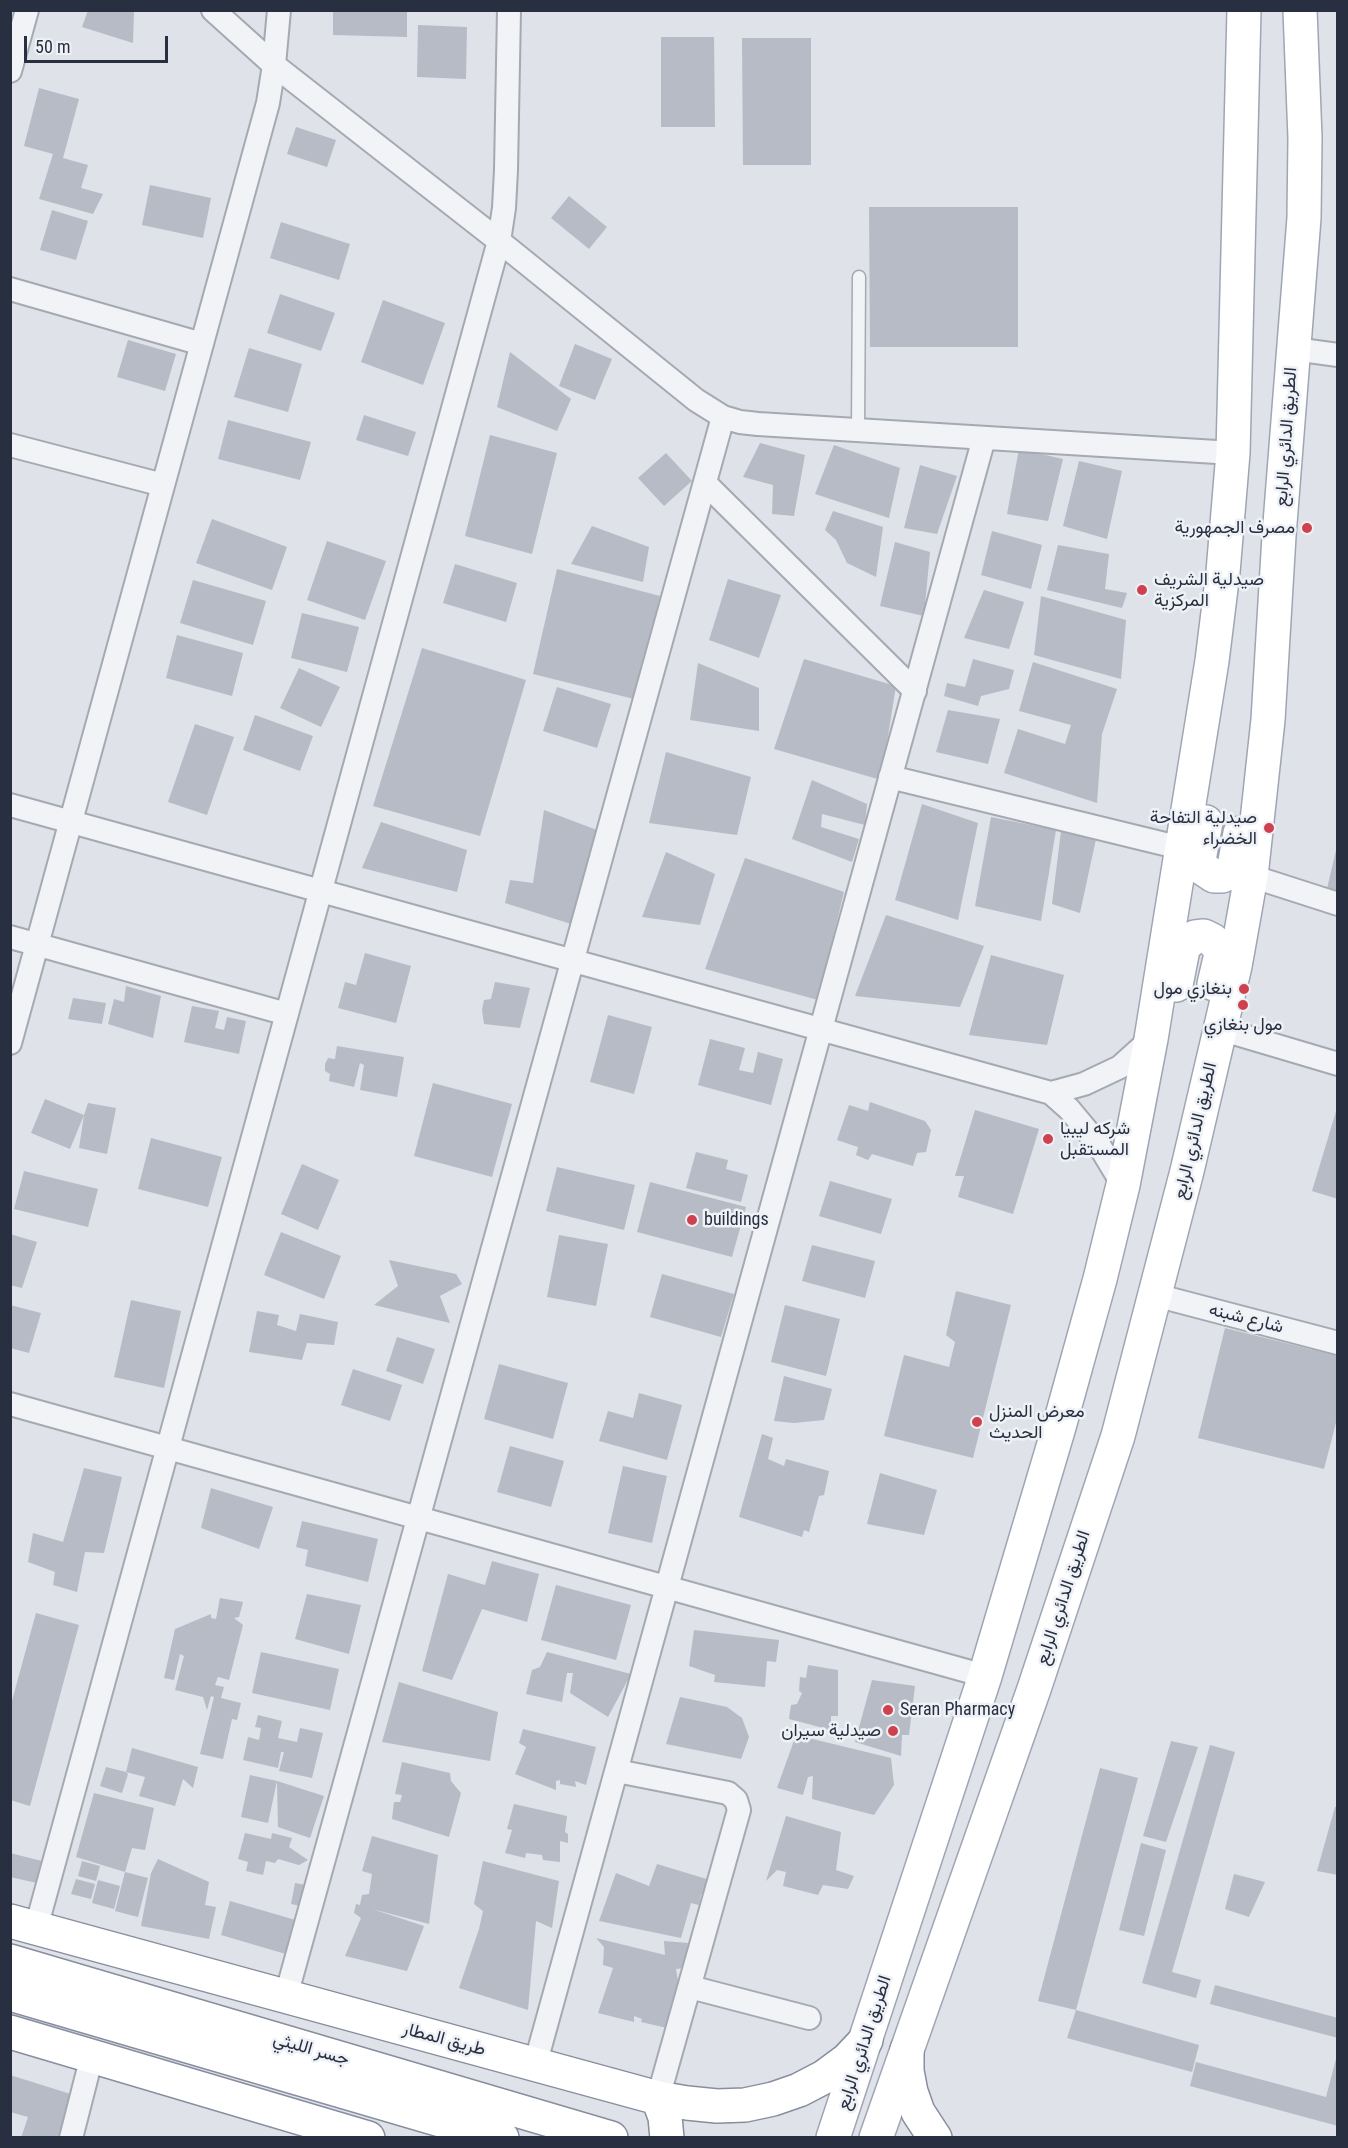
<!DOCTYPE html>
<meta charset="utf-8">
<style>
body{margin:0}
#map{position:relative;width:1348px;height:2148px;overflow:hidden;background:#dfe2e8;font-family:"Roboto Condensed",sans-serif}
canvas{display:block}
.frame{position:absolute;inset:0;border:12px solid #282f40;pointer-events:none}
.scale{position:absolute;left:24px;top:36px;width:144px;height:27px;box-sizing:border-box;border:3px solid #282f40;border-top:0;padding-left:8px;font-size:18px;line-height:21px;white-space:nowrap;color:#282f40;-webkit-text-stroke:4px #eef1f6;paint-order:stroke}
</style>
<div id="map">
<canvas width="1348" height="2148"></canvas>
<div class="frame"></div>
<div class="scale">50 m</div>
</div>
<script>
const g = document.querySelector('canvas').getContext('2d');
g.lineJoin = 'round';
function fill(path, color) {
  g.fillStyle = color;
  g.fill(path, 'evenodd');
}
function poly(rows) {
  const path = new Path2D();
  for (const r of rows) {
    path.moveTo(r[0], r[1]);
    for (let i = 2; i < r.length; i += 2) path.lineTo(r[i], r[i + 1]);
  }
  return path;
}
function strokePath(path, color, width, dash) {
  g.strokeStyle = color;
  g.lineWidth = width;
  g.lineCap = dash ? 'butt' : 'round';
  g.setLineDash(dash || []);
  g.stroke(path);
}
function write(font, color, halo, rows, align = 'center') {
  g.font = font + ' "Roboto Condensed",Vazirmatn,sans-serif';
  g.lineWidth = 5;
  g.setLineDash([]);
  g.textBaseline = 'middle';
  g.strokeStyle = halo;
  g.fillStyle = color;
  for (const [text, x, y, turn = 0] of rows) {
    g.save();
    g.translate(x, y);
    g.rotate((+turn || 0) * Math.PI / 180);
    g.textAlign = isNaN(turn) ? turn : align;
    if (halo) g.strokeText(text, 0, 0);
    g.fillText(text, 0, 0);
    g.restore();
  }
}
fill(poly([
 [88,10,134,10,133,43,82,27],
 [333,10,407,10,407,37,333,35],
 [418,25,467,27,466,79,417,77],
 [661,37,714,37,715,127,661,127],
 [742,38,811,38,811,165,743,165],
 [39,88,79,99,63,158,88,165,81,188,103,194,93,214,39,199,53,154,24,146],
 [296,127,336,140,327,167,287,154],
 [150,185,211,198,203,238,142,225],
 [569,196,607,227,589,249,551,218],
 [869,207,1018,207,1018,347,870,347],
 [52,210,88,221,76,260,40,250],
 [281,222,350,244,339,280,270,258],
 [280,294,335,313,321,351,267,333],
 [383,300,445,323,423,385,361,362],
 [128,340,176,354,165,391,117,377],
 [575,344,612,359,595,400,559,386],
 [249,348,302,364,288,412,234,397],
 [510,352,571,399,557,431,497,407],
 [364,415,416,432,408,456,356,440],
 [228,420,311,442,300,480,218,459],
 [490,435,557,453,532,554,465,536],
 [760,443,805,455,794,516,772,514,773,485,743,477],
 [834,445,900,468,889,518,815,494],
 [1019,449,1063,459,1048,521,1007,514],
 [666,453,692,481,664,506,638,478],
 [1079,461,1122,471,1107,539,1063,526],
 [920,465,957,476,937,534,904,528],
 [833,511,883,527,876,577,847,563,836,540,825,530],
 [212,519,287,547,272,590,196,563],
 [592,526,649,547,643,582,571,564],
 [992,531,1042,545,1031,589,981,575],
 [327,541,386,561,365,620,307,600],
 [895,542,930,552,924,616,880,606],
 [1058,545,1109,554,1105,589,1127,593,1122,608,1047,590],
 [455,564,517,583,506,622,443,603],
 [557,569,660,596,634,699,533,674],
 [728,579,781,595,759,658,709,640],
 [193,580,266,601,253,645,180,623],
 [984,590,1024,602,1009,649,964,638],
 [1041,596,1126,620,1121,679,1034,655],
 [302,613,359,627,347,672,291,658],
 [177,635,243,653,232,696,166,678],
 [422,648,526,680,480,836,373,806],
 [804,659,896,686,881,780,774,749],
 [973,659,1014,670,1009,689,981,696,978,706,944,696,947,683,965,687],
 [1033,662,1117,689,1102,734,1097,803,1004,773,1018,729,1065,744,1071,725,1019,711],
 [698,663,759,688,759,731,690,720],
 [299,668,340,687,321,727,280,708],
 [557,687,611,704,597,748,543,731],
 [948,710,1000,719,988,764,936,752],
 [255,715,313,736,300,771,243,750],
 [195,724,234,737,207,815,168,802],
 [666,752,751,777,737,835,649,823],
 [812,780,867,804,865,825,822,814,821,827,859,839,852,862,792,839],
 [922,804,978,823,958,920,895,900],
 [544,810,597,830,571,924,505,903,510,880,533,883],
 [991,817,1056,830,1041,921,975,906],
 [381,822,467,850,457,892,362,868],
 [1061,831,1096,839,1080,913,1052,904],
 [1337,846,1338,846,1338,900,1325,897],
 [666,852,715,874,700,925,642,917],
 [745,858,844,892,818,1000,705,969],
 [886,915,984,946,960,1007,855,996],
 [365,953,411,966,396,1023,338,1008,345,982,356,985],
 [991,955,1064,975,1047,1045,969,1035],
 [495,982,530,988,520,1028,484,1024,482,1010,484,1000,491,999],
 [126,986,161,996,153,1038,108,1024,114,999,124,1002],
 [73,998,106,1003,102,1024,68,1019],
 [192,1006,219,1011,215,1028,224,1030,227,1017,246,1021,239,1054,184,1042],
 [608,1015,652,1027,634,1094,590,1082],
 [710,1039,745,1048,739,1070,753,1073,758,1052,783,1059,771,1105,698,1085],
 [337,1046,404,1057,397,1097,360,1090,364,1065,360,1063,354,1087,329,1081,330,1074,325,1071,325,1064,328,1058,335,1059],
 [433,1083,512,1104,492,1177,414,1156],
 [45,1099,84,1115,88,1103,116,1108,107,1154,79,1148,84,1115,70,1149,31,1133],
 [870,1102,925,1121,931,1130,926,1152,917,1153,913,1166,872,1154,868,1160,856,1155,858,1147,837,1140,849,1105,868,1111],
 [1337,1108,1338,1108,1338,1199,1312,1191],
 [975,1110,1039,1129,1013,1214,958,1197,964,1176,955,1176],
 [151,1138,222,1157,208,1207,138,1189],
 [696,1152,728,1160,726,1169,748,1175,741,1202,686,1188],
 [302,1164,339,1180,318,1230,281,1214],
 [557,1167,635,1185,624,1230,546,1211],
 [24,1171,98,1189,88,1227,14,1209],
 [830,1181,892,1199,881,1234,819,1216],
 [650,1182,746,1207,732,1257,637,1232],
 [281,1232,341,1256,324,1299,264,1275],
 [10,1234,37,1242,22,1288,10,1285],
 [559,1235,608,1244,596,1306,547,1297],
 [812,1245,875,1261,865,1298,802,1281],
 [389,1260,456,1274,462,1284,440,1296,450,1323,374,1305,398,1286],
 [662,1274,734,1294,721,1337,650,1317],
 [956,1291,1011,1305,973,1458,884,1436,904,1355,949,1367,955,1342,946,1335],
 [131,1300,181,1311,164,1388,114,1377],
 [10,1305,41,1313,29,1353,10,1348],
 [785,1305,840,1319,826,1376,771,1362],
 [257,1311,279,1315,277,1325,296,1331,300,1314,338,1322,334,1345,307,1343,302,1360,249,1352],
 [1225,1328,1338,1356,1338,1415,1324,1469,1198,1438],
 [397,1337,435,1349,423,1384,386,1371],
 [499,1364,568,1383,553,1439,484,1419],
 [353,1369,402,1385,390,1421,341,1405],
 [784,1376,832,1389,824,1420,794,1423,774,1421],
 [639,1393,682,1405,667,1460,599,1441,608,1411,633,1418],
 [762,1434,773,1438,768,1459,784,1466,786,1459,829,1471,824,1495,819,1496,809,1532,804,1530,802,1537,739,1517],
 [510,1446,564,1461,551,1507,497,1492],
 [623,1466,667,1476,652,1543,608,1533],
 [84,1468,122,1477,104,1553,85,1552,77,1592,53,1585,55,1572,28,1562,33,1533,63,1542],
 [880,1473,937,1490,924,1535,867,1524],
 [211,1488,273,1507,259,1549,201,1528],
 [302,1521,378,1539,368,1582,305,1566,308,1550,296,1547],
 [492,1561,539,1574,527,1622,482,1609,452,1680,422,1671,448,1574,485,1585],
 [556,1585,631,1605,616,1660,541,1640],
 [307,1594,361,1605,349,1654,295,1639],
 [220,1598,243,1602,239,1617,234,1618,243,1625,229,1680,218,1677,215,1685,224,1687,221,1698,241,1703,237,1720,232,1719,223,1759,200,1754,214,1697,211,1696,207,1710,203,1697,175,1690,184,1656,180,1654,174,1680,164,1678,175,1629,211,1614,211,1618,216,1619],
 [36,1613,79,1625,30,1806,10,1800,10,1708],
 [694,1630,779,1640,776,1662,767,1661,765,1687,714,1682,715,1675,689,1666],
 [261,1652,339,1669,330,1710,252,1693],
 [547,1652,631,1674,608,1717,570,1693,573,1673,567,1673,562,1702,526,1694,532,1670,540,1667],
 [808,1665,838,1670,838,1716,831,1716,831,1730,789,1719,791,1705,797,1704,802,1693,799,1691,800,1677,806,1678],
 [872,1680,915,1686,909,1735,902,1735,901,1756,855,1742],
 [399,1682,498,1712,490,1761,382,1742],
 [680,1697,727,1707,742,1718,749,1737,741,1759,666,1744],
 [258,1715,282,1721,278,1738,297,1742,300,1728,323,1733,312,1778,279,1771,284,1752,281,1752,278,1768,243,1760,248,1737,259,1740,261,1728,255,1727],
 [523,1729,596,1747,586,1785,575,1781,576,1787,560,1784,560,1780,556,1781,556,1790,515,1774,526,1747,519,1743],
 [796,1735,891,1758,894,1785,874,1815,812,1799,813,1776,808,1777,803,1795,777,1788],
 [1171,1741,1198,1747,1166,1842,1143,1836],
 [1210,1745,1235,1752,1172,1972,1201,1980,1196,1998,1142,1983],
 [132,1748,198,1767,193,1788,183,1779,175,1806,139,1796,145,1777,126,1772,128,1774,122,1793,100,1786,106,1767,126,1772],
 [402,1762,450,1773,451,1781,461,1793,449,1837,392,1819,394,1802,400,1802,402,1795,395,1794],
 [1100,1768,1138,1778,1076,2010,1038,2001],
 [250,1775,277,1781,324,1796,310,1838,278,1827,277,1781,268,1823,241,1817],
 [94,1793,154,1808,145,1850,132,1848,125,1872,76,1857],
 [514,1804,567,1816,565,1832,568,1834,568,1843,560,1841,560,1862,543,1860,542,1855,526,1853,525,1858,505,1853,512,1830,507,1829],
 [1335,1807,1338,1807,1338,1875,1317,1871],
 [786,1816,841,1832,836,1870,854,1876,848,1889,823,1885,818,1895,783,1886,786,1872,777,1870,766,1881],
 [245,1833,271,1839,272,1833,292,1838,289,1847,308,1860,299,1865,278,1859,275,1863,266,1861,263,1875,246,1871,248,1862,238,1859],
 [372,1836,438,1855,429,1924,372,1909,424,1926,407,1971,345,1956,361,1918,354,1913,356,1904,360,1905,362,1895,369,1894,372,1874,362,1871],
 [1141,1843,1166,1850,1144,1936,1119,1930],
 [10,1853,42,1861,37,1883,10,1877],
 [158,1859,209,1882,205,1905,216,1907,209,1939,141,1926,151,1873],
 [82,1861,100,1866,96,1881,78,1876],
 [483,1861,559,1881,552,1928,536,1921,528,2010,459,1988,479,1929,483,1911,474,1904],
 [313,1862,305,1907,291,1904,295,1883,306,1885,309,1863],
 [657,1864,710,1880,701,1895,699,1905,691,1903,681,1938,599,1921,616,1873,649,1886],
 [125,1872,148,1878,138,1917,115,1911],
 [1234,1874,1265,1882,1249,1917,1225,1909],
 [76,1879,95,1884,91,1899,71,1894],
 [98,1880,120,1886,114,1909,92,1903],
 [230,1901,299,1921,289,1955,221,1935],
 [596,1938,665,1955,664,1941,688,1943,685,1968,676,1969,678,1981,667,2028,641,2022,642,2019,634,2016,634,2022,598,2013,613,1968,603,1965,604,1947],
 [1215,1985,1338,2018,1338,2038,1210,2004],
 [1076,2010,1199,2045,1192,2072,1067,2038],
 [1337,2055,1338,2126,1190,2086,1196,2062,1326,2097],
 [10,2075,77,2096,64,2138,21,2138,28,2117,10,2112]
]), '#b6bbc5');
const service = poly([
 [858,429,859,277]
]);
const minor = poly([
 [213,10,274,65,499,241,696,400,723,417,740,422,758,424,1233,453],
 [10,71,27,10],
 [10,289,202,344],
 [1294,349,1338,355],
 [10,445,163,485],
 [705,483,915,691],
 [890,777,1181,848],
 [10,805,1051,1093,1069,1109,1099,1145,1123,1185],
 [1251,876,1338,904],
 [10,937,287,1014],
 [1220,1029,1338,1064],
 [10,1043,268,103,274,65,279,10],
 [1051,1093,1084,1084,1120,1067,1151,1039],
 [1155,1295,1338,1343],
 [10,1404,985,1676],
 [617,1771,728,1793,736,1800,739,1810,658,2098],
 [36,1928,499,241,504,208,506,170,509,10],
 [690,1987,809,2018],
 [286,1996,723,417],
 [535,2065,984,438],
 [71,2138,92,2056]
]);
const primary = poly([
 [1206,822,1199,860,1202,868,1214,876,1222,876,1229,873,1234,867,1240,833],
 [1176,985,1183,949,1188,942,1195,937,1204,936,1212,940,1218,946,1221,954,1214,984],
 [833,2138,985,1676,1059,1427,1100,1279,1123,1185,1151,1039,1212,661,1223,572,1233,453,1244,10],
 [876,2138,1034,1689,1118,1436,1187,1171,1235,966,1251,876,1268,720,1279,536,1304,218,1305,138,1300,10]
]);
const trunk = poly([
 [10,1921,658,2098,687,2103,717,2106,745,2105,773,2099,799,2090,824,2077,847,2060,866,2040],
 [10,1961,611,2138],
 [10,1994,502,2138],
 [10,2032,368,2138],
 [907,2050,907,2071,911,2092,918,2112,935,2138],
 [658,2098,665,2117,667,2138]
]);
strokePath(service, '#a4a9b2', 15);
strokePath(minor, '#a4a9b2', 26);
strokePath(primary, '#9ea6b4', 36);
strokePath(trunk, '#868e9f', 36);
strokePath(service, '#f2f3f7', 12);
strokePath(minor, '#f2f3f7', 22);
strokePath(primary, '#fff', 33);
strokePath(trunk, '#fff', 33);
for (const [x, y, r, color] of [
 [1307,528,6,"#d0414f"],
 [1142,590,6,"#d0414f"],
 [1269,828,6,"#d0414f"],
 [1244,989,6,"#d0414f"],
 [1243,1005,6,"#d0414f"],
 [1048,1139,6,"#d0414f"],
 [692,1220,6,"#d0414f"],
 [977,1422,6,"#d0414f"],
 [888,1710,6,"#d0414f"],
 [893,1731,6,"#d0414f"]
]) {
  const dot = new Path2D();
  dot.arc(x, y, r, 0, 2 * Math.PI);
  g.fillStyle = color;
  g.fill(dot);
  strokePath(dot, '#eef1f6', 2);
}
write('18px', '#282f40', '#eef1f6', [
 ["الطريق الدائري الرابع",1287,437,-86],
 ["الطريق الدائري الرابع",1196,1131,-77],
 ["شارع شبنه",1246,1319,14],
 ["الطريق الدائري الرابع",1064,1598,-72],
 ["طريق المطار",444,2040,15],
 ["الطريق الدائري الرابع",865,2043,-72],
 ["جسر الليثي",311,2050,16]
]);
write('18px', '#282f40', '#eef1f6', [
 ["مصرف الجمهورية",1295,528,"right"],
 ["صيدلية الشريف",1154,580],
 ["المركزية",1154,601],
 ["صيدلية التفاحة",1257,818,"right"],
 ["الخضراء",1257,839,"right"],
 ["بنغازي مول",1232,989,"right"],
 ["مول بنغازي",1243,1025,"center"],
 ["شركه ليبيا",1060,1129],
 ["المستقبل",1060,1150],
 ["buildings",704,1220],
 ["معرض المنزل",989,1412],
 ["الحديث",989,1433],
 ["Seran Pharmacy",900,1710],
 ["صيدلية سيران",881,1731,"right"]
], 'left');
</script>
